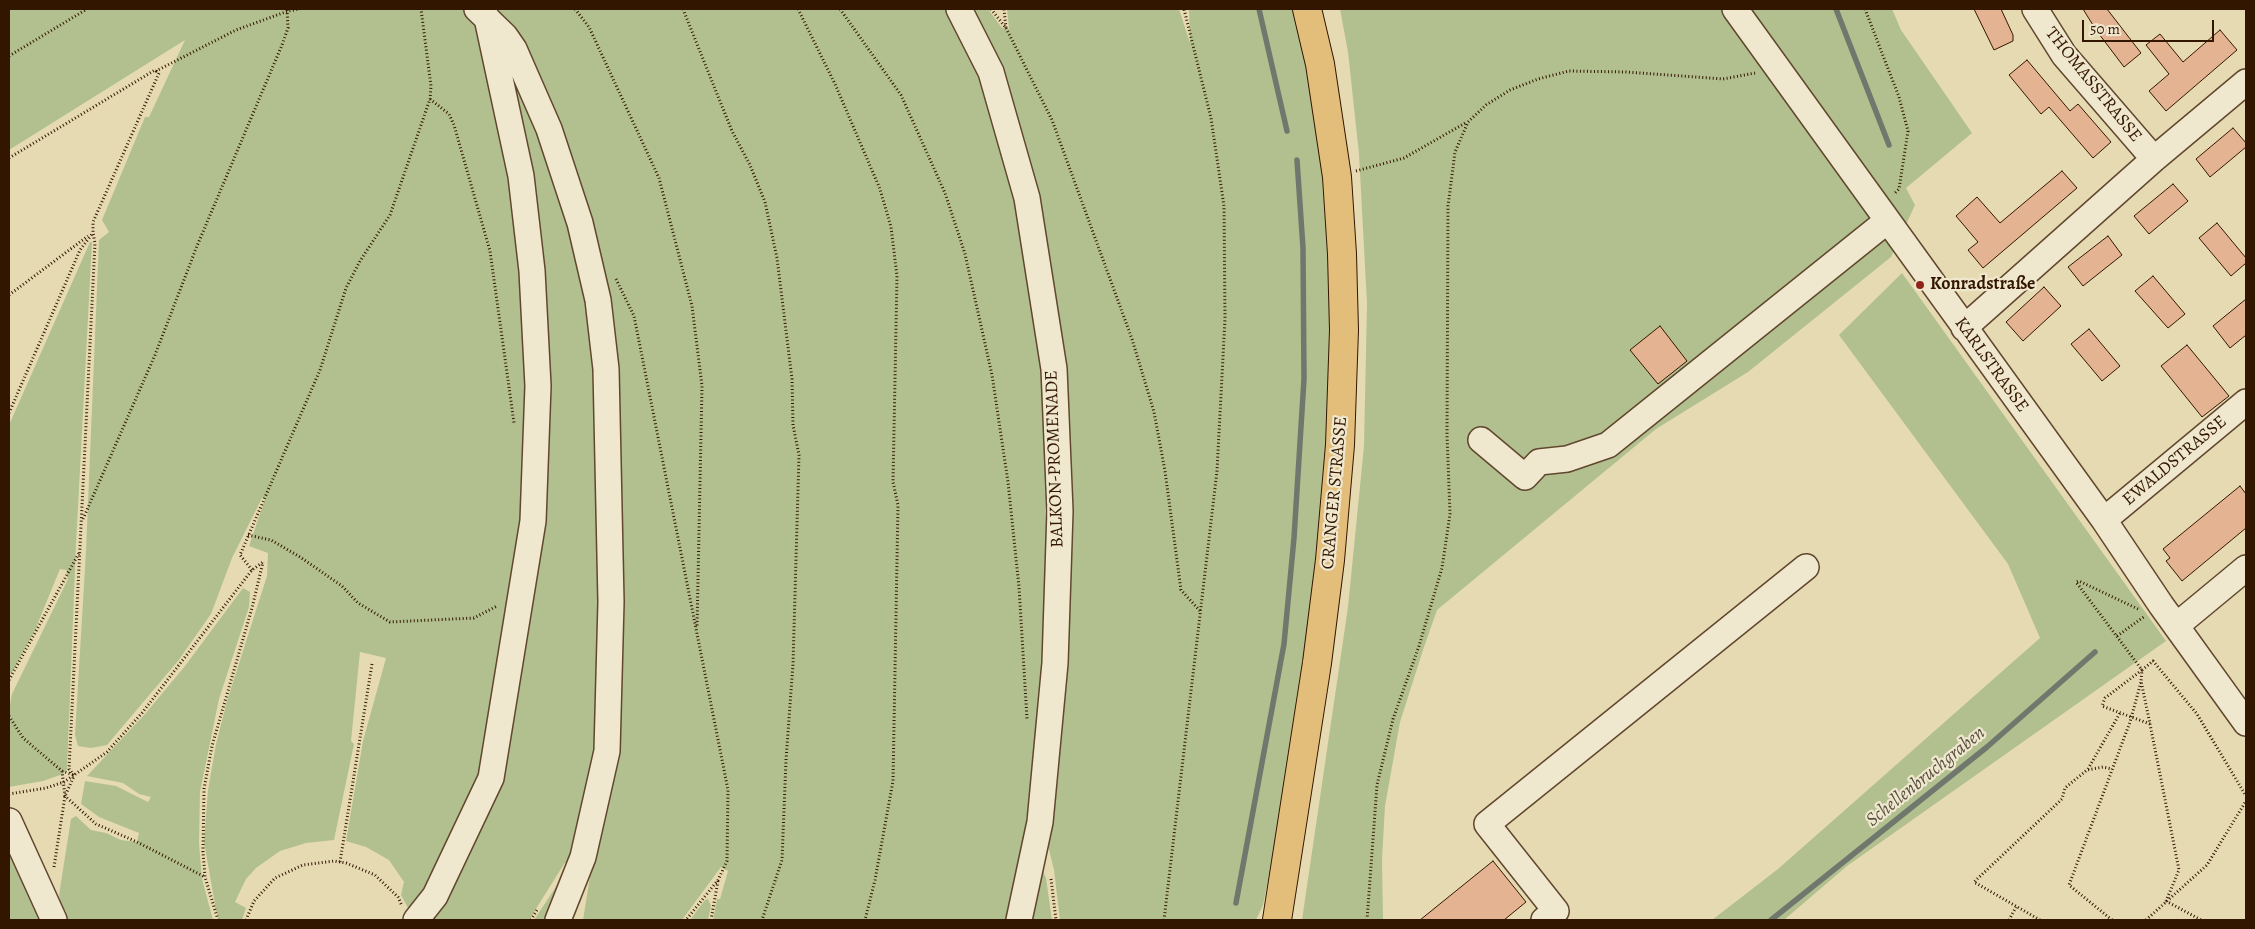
<!DOCTYPE html>
<meta charset="utf-8">
<style>
body{margin:0}
#map{position:relative;width:2255px;height:929px;overflow:hidden;background:#e6dab3;font-family:Alegreya,serif}
canvas{display:block}
.frame{position:absolute;inset:0;border:10px solid #331600;pointer-events:none}
.scale{position:absolute;left:2082px;top:20px;width:132px;height:22px;box-sizing:border-box;border:2px solid #331600;border-top:0;padding-left:6px;font-size:15px;line-height:18px;white-space:nowrap;color:#331600;-webkit-text-stroke:4px #efe7ce;paint-order:stroke}
</style>
<div id="map">
<canvas width="2255" height="929"></canvas>
<div class="frame"></div>
<div class="scale">50 m</div>
</div>
<script>
const g = document.querySelector('canvas').getContext('2d');
g.lineJoin = 'round';
function fill(path, color) {
  g.fillStyle = color;
  g.fill(path, 'evenodd');
}
function poly(rows) {
  const path = new Path2D();
  for (const r of rows) {
    path.moveTo(r[0], r[1]);
    for (let i = 2; i < r.length; i += 2) path.lineTo(r[i], r[i + 1]);
  }
  return path;
}
function strokePath(path, color, width, dash) {
  g.strokeStyle = color;
  g.lineWidth = width;
  g.lineCap = dash ? 'butt' : 'round';
  g.setLineDash(dash || []);
  g.stroke(path);
}
function write(font, color, halo, rows, align = 'center') {
  g.font = font + ' Alegreya,serif';
  g.lineWidth = 4.5;
  g.setLineDash([]);
  g.textBaseline = 'middle';
  g.strokeStyle = halo;
  g.fillStyle = color;
  for (const [text, x, y, turn = 0] of rows) {
    g.save();
    g.translate(x, y);
    g.rotate((+turn || 0) * Math.PI / 180);
    g.textAlign = isNaN(turn) ? turn : align;
    if (halo) g.strokeText(text, 0, 0);
    g.fillText(text, 0, 0);
    g.restore();
  }
}
fill(poly([
 [9,9,470,9,475,13,523,245,532,420,526,516,481,777,413,917,401,895,404,882,389,860,366,847,346,841,363,741,386,658,360,652,351,741,354,744,334,840,306,843,280,851,256,868,246,879,235,902,246,908,242,920,219,920,216,910,204,842,208,790,216,744,227,701,267,576,268,553,249,546,265,499,262,498,232,558,211,614,178,661,107,745,91,748,78,746,75,735,86,551,99,240,109,232,102,220,145,117,149,117,185,40,9,150],
 [485,9,953,9,978,59,1009,164,1047,371,1051,511,1038,776,1016,920,713,920,717,899,720,899,728,871,721,867,682,920,583,920,610,753,589,240],
 [967,9,988,9,1002,28,1009,29,1007,9,1179,9,1190,43,1189,9,1295,9,1306,54,1326,181,1333,375,1318,574,1282,812,1263,905,1256,920,1060,920,1054,870,1043,825,1055,345],
 [1340,9,1892,9,1901,30,1972,133,1906,188,1915,205,1891,257,1748,372,1656,429,1437,610,1423,650,1400,722,1385,806,1382,859,1383,920,1302,920,1348,607,1364,446,1367,304,1359,154,1348,52],
 [501,38,565,196,601,369,599,754,579,848,564,864,529,920,431,920,493,779,542,386],
 [90,242,92,242,76,545,67,769,63,774,43,781,9,787,9,709,12,694,68,579,66,570,60,569,35,630,13,671,9,675,9,425],
 [1902,273,2166,641,1847,866,1784,920,1712,920,1778,869,2040,638,2008,564,1839,335],
 [243,588,250,592,249,607,219,699,200,792,199,843,202,879,213,920,65,920,66,911,62,909,59,895,71,819,76,816,91,830,106,833,121,840,137,842,139,833,99,817,81,804,85,781,116,786,148,802,151,797,139,794,123,783,87,776,145,714,185,666],
 [9,835,47,920,9,920],
 [571,864,554,920,534,920],
 [1041,866,1046,878,1052,920,1026,920],
 [708,899,711,906,708,920,690,920,705,900]
]), '#b2c08f');
strokePath(poly([
 [1259,9,1287,131],
 [1836,9,1889,145],
 [1236,903,1284,644,1294,538,1304,379,1303,248,1297,160],
 [1771,920,1987,747,2095,652]
]), '#70786d', 5.5);
const building = poly([
 [1974,9,2001,9,2013,35,2013,41,1994,50,1974,9],
 [2083,9,2107,9,2141,53,2124,67,2096,30,2083,9],
 [2220,30,2237,50,2166,111,2149,91,2169,74,2146,45,2160,34,2183,62,2220,30],
 [2027,60,2070,111,2078,104,2111,142,2093,158,2049,107,2041,114,2009,75,2027,60],
 [2233,128,2246,143,2246,147,2210,177,2196,159,2233,128],
 [2062,171,2077,188,1983,268,1968,250,1978,242,1956,216,1977,197,2000,223,2062,171],
 [2173,184,2188,201,2149,234,2134,216,2173,184],
 [2217,223,2246,258,2246,263,2231,276,2199,238,2217,223],
 [2108,236,2122,255,2083,286,2068,267,2108,236],
 [2153,276,2185,314,2168,328,2135,291,2153,276],
 [2044,287,2061,306,2023,341,2006,322,2044,287],
 [2246,299,2246,335,2230,348,2213,326,2246,299],
 [1660,326,1687,361,1658,384,1630,350,1660,326],
 [2089,329,2120,366,2102,381,2071,344,2089,329],
 [2187,345,2229,396,2202,417,2161,366,2187,345],
 [2240,486,2246,494,2246,528,2182,581,2166,561,2170,558,2163,549,2240,486],
 [1493,861,1526,902,1504,920,1420,920,1493,861]
]);
fill(building, '#e4b391');
strokePath(building, '#331600', 1);
const minor = poly([
 [477,9,505,36,514,49,549,129,580,223,598,300,606,369,611,602,607,751,583,857,558,920],
 [959,9,991,72,1027,198,1054,369,1060,511,1055,663,1040,822,1019,920],
 [1735,9,2104,520,2161,605,2246,723],
 [2035,9,2064,55,2154,159],
 [1964,328,2154,159,2246,82],
 [1481,440,1525,477,1539,462,1567,459,1608,445,1887,221],
 [2104,520,2246,402],
 [2176,626,2246,568],
 [9,821,54,920],
 [416,920,435,896,491,778,533,521,538,386,532,271,521,176,487,18],
 [1544,920,1556,911,1487,824,1806,567]
]);
const major = poly([
 [1277,920,1317,663,1330,560,1340,445,1344,330,1342,254,1337,177,1320,64,1307,9]
]);
strokePath(minor, '#60472d', 28);
strokePath(major, '#331600', 30);
strokePath(poly([
 [575,9,589,27,659,178,692,306,702,386,697,628],
 [683,9,732,131,750,165,765,202,777,258,792,379,793,425,799,455,793,664,786,760,782,860,762,920],
 [798,9,835,84,880,189,891,227,897,276,893,482,898,505,893,781,875,880,865,920],
 [840,9,901,95,945,193,965,254,992,375,1008,482,1019,587,1027,719],
 [991,9,1006,28,1004,9],
 [1865,9,1899,97,1908,131,1899,189,1895,193],
 [1006,28,1052,120,1132,339,1154,412,1165,471,1181,590,1201,612],
 [9,56,87,9],
 [430,99,449,114,454,125,490,251,514,423],
 [9,158,155,70,156,71,236,30,288,11,300,9],
 [1356,171,1404,158,1467,122],
 [616,279,634,316,728,790,727,861,718,880,686,920],
 [9,295,88,236],
 [9,413,80,250,92,234],
 [83,519,155,355,197,246,282,45,288,28,287,9],
 [248,535,271,540,300,557,342,586,358,603,390,622,474,618,497,606],
 [252,570,240,555,320,370,346,288,360,261,390,215,430,99,431,86,421,9],
 [2138,609,2079,581,2076,582,2142,670,2153,661,2197,714,2246,796],
 [2117,636,2145,616],
 [9,680,79,553],
 [9,716,23,738,62,771,65,796,96,824,137,842,205,877],
 [2150,724,2102,706,2105,698,2142,670,2141,681,2150,724,2179,870,2166,901],
 [2088,769,2120,713],
 [62,771,74,775],
 [74,775,69,769,95,243,93,233,93,222,159,73,156,71],
 [9,794,46,788,64,782,107,752,142,713,252,570,263,562],
 [340,862,372,664],
 [54,867,65,796,74,776],
 [1051,879,1056,920],
 [2166,901,2201,920],
 [218,920,205,877,203,852,204,789,212,746,252,608,263,562],
 [246,920,254,901,275,878,303,865,334,861,346,863,375,875,398,897,402,906],
 [531,920,537,910],
 [711,920,718,881],
 [1164,920,1217,471,1225,319,1224,206,1211,118,1184,9],
 [1367,920,1377,785,1393,719,1419,646,1442,568,1450,514,1447,435,1448,206,1455,152,1468,122,1486,105,1510,90,1538,79,1569,71,1626,72,1723,79,1755,73],
 [2009,920,2016,907],
 [2040,920,1974,882,2062,799,2065,788,2087,770,2103,767,2112,769],
 [2112,920,2069,885,2130,722,2141,682],
 [2146,920,2207,865,2246,801]
]), '#331600', 3, [1, 2.5]);
strokePath(minor, '#efe7ce', 25);
strokePath(major, '#e3bd7a', 28);
for (const [x, y, r, color] of [
 [1920,285,5,"#8f2418"]
]) {
  const dot = new Path2D();
  dot.arc(x, y, r, 0, 2 * Math.PI);
  g.fillStyle = color;
  g.fill(dot);
  strokePath(dot, '#efe7ce', 2);
}
write('18px', '#331600', '#efe7ce', [
 ["THOMASSTRASSE",2093,85,51],
 ["KARLSTRASSE",1991,365,54],
 ["BALKON-PROMENADE",1055,459,-92],
 ["EWALDSTRASSE",2175,461,-40],
 ["CRANGER STRASSE",1335,493,-85]
]);
write('bold 18px', '#331600', '#efe7ce', [
 ["Konradstraße",1930,285]
], 'left');
write('italic 19px', '#574f3f', '#efe7ce', [
 ["Schellenbruchgraben",1926,777,-39]
]);
</script>
